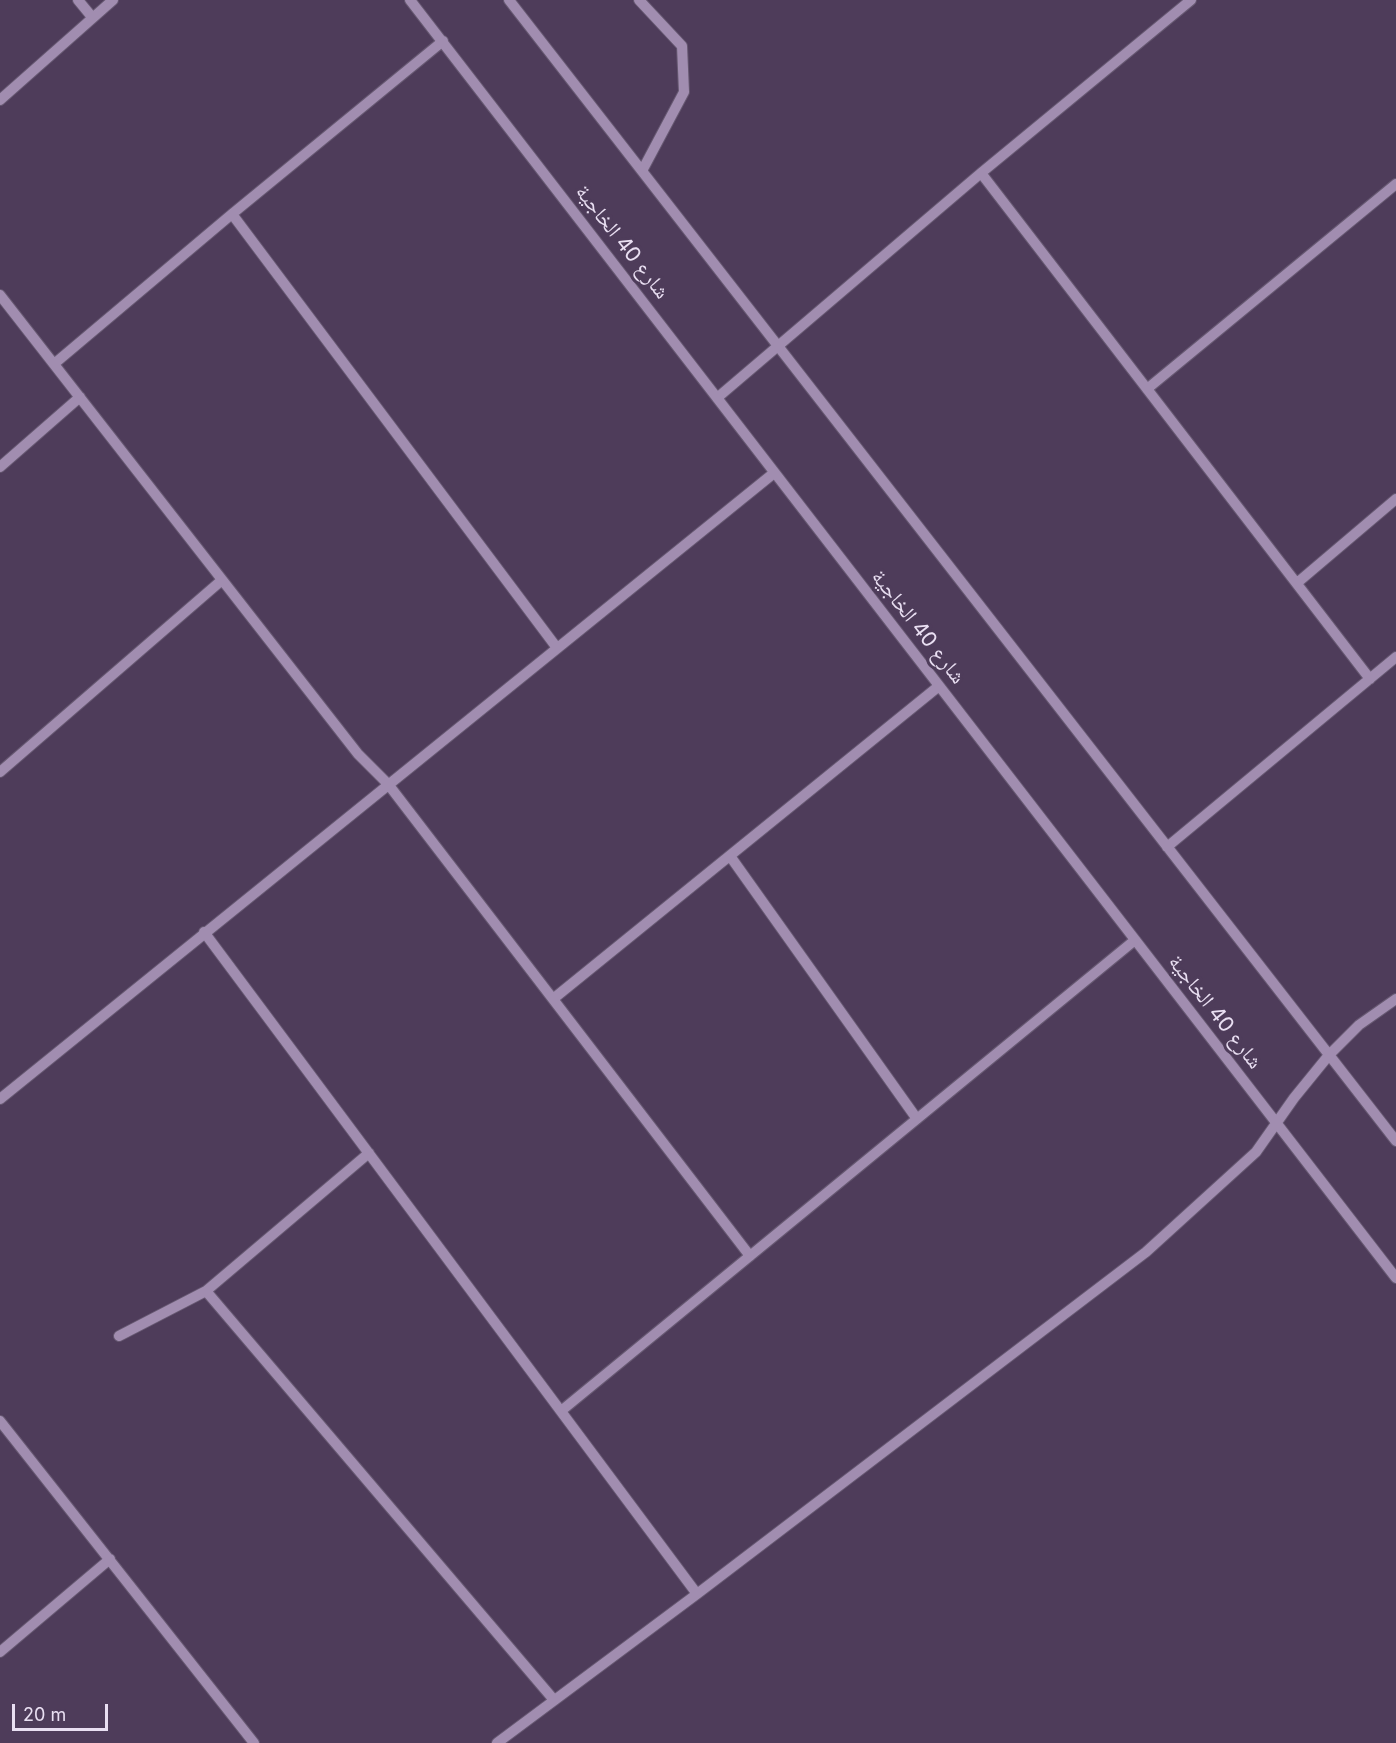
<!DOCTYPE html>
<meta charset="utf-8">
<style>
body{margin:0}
#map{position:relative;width:1396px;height:1743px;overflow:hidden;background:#4e3c5a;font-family:Inter,sans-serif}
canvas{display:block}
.scale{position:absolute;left:12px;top:1704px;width:96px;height:27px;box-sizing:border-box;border:3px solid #e9dff2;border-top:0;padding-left:8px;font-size:18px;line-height:21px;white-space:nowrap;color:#e9dff2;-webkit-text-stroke:4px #4e3c5a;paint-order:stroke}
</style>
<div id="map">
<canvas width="1396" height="1743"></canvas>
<div class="scale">20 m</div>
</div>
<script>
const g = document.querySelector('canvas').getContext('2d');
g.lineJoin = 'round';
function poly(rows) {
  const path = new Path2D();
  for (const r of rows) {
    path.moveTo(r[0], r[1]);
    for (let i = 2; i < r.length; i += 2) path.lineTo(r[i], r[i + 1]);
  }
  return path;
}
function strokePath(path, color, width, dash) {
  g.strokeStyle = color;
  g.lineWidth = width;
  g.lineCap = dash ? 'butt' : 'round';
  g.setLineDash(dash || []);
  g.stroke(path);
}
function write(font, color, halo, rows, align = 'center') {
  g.font = font + ' Inter,"Noto Naskh Arabic",sans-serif';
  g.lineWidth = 6;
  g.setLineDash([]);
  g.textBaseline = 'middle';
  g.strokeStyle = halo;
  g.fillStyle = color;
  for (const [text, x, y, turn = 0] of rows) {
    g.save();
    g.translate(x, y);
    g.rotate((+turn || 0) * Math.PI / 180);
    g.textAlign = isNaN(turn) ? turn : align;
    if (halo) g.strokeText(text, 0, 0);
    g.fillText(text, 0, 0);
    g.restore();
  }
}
const minor = poly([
 [78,0,92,17],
 [410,0,1396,1278],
 [509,0,1396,1141],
 [639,0,682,46,684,92,642,171],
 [0,100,113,0],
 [981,173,1370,679],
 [232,214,557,648],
 [0,295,358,754,388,784,750,1256],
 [54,364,232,214,443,41],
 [1147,389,1396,184],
 [717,398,981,173,1191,0],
 [0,467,80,397],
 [1297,583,1396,499],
 [0,772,222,580],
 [1167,847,1396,657],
 [730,856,917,1119],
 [204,932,697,1594],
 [553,999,939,686],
 [0,1099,774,473],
 [206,1291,554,1700],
 [119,1336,206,1291,369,1153],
 [561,1411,1135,940],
 [0,1421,254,1743],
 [0,1652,110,1559],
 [497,1743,697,1594,1146,1252,1256,1152,1294,1098,1329,1055,1359,1025,1396,999]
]);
strokePath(minor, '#665871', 12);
strokePath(minor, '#a18db0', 10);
write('21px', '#e9dff2', '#4e3c5a', [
 ["شارع 40 الخاجية",622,242,52],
 ["شارع 40 الخاجية",918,627,52],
 ["شارع 40 الخاجية",1215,1012,52]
]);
</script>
